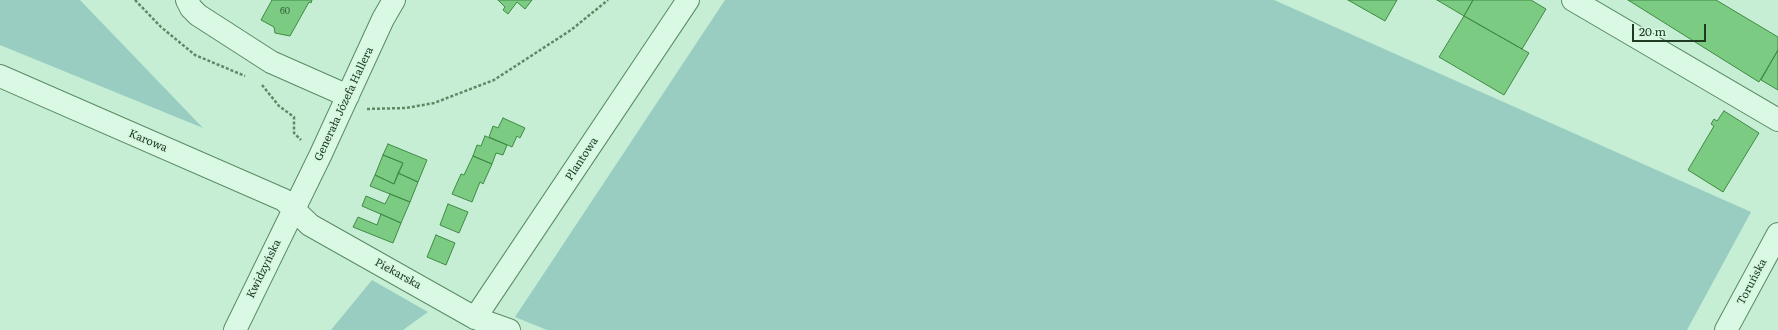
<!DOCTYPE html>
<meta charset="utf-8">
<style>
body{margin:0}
#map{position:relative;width:1778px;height:330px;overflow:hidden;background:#c5eed4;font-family:Literata,serif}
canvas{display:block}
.scale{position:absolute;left:1632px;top:24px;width:74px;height:18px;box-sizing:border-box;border:2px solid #1f3a23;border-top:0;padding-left:5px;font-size:12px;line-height:14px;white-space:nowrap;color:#1f3a23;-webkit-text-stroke:3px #d5f6e1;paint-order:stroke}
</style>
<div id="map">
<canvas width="1778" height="330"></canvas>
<div class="scale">20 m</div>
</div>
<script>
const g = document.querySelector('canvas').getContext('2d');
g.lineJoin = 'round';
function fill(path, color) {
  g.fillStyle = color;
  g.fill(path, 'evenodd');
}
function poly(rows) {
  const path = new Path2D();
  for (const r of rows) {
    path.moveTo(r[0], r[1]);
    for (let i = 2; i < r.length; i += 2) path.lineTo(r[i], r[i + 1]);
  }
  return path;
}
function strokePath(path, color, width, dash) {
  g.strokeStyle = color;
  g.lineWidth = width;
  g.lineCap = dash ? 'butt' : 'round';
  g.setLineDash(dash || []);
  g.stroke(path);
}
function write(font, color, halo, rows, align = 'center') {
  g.font = font + ' Literata,serif';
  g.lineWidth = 3;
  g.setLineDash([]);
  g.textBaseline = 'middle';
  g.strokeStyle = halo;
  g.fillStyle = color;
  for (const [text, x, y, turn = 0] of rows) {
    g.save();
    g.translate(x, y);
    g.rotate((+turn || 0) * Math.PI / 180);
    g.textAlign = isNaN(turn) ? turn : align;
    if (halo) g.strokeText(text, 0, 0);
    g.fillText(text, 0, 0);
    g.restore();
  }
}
fill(poly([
 [0,0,80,0,203,128,0,45],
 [725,0,1274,0,1751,212,1687,330,547,330,515,317],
 [372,280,428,312,403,330,331,330]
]), '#99cdc1');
const building = poly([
 [272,0,312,0,311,3,309,2,290,36,275,33,274,27,261,20,272,0],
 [498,0,532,0,525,9,517,2,508,14,503,10,505,7,498,0],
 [1348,0,1397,0,1385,21,1348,0],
 [1437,0,1473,0,1464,16,1437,0],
 [1473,0,1531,0,1546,9,1522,49,1464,16,1473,0],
 [1628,0,1716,0,1778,37,1778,50,1759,82,1628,0],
 [1464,16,1529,53,1504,95,1439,57,1464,16],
 [1778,50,1778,90,1761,80,1778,50],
 [1724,111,1759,133,1723,192,1688,170,1714,126,1711,124,1714,119,1717,121,1724,111],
 [503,118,525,128,520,138,517,136,512,147,489,137,493,126,498,128,503,118],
 [485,136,507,145,503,155,496,153,492,164,473,156,477,145,481,146,485,136],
 [388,144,427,160,418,182,398,173,403,163,383,155,388,144],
 [383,155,403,163,394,184,375,175,383,155],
 [473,156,492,164,483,184,480,182,472,202,452,194,461,174,464,175,473,156],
 [398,173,418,182,410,202,370,186,375,175,394,184,398,173],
 [390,194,410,202,401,223,362,206,366,196,385,204,390,194],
 [448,204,468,212,459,233,440,225,448,204],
 [381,214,401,223,393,243,353,227,358,217,377,225,381,214],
 [436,235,455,243,446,265,427,257,436,235]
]);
fill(building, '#7bcc82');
strokePath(building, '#418945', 1);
const minor = poly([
 [187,0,191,8,198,15,271,62,348,96],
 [1573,0,1778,120],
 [0,76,284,200,310,225,475,318,509,330],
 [475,318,688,0],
 [235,330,320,156,383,19,394,0],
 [1726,330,1778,234]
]);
strokePath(minor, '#5b8a64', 24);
strokePath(poly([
 [135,0,161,27,195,55,245,76],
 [262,85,279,106,294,117,294,133,301,140],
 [367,109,406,108,434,103,494,80,571,30,608,0]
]), '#5b8a64', 2.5, [3, 2]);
strokePath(minor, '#d9f9e4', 22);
write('9px', '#365e3b', null, [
 ["60",285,11]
]);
write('11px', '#1f3a23', '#d5f6e1', [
 ["Generała Józefa Hallera",344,104,-65],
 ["Karowa",148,141,23],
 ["Plantowa",582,159,-56],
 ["Kwidzyńska",264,269,-64],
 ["Piekarska",398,274,29],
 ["Toruńska",1752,282,-62]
]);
</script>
